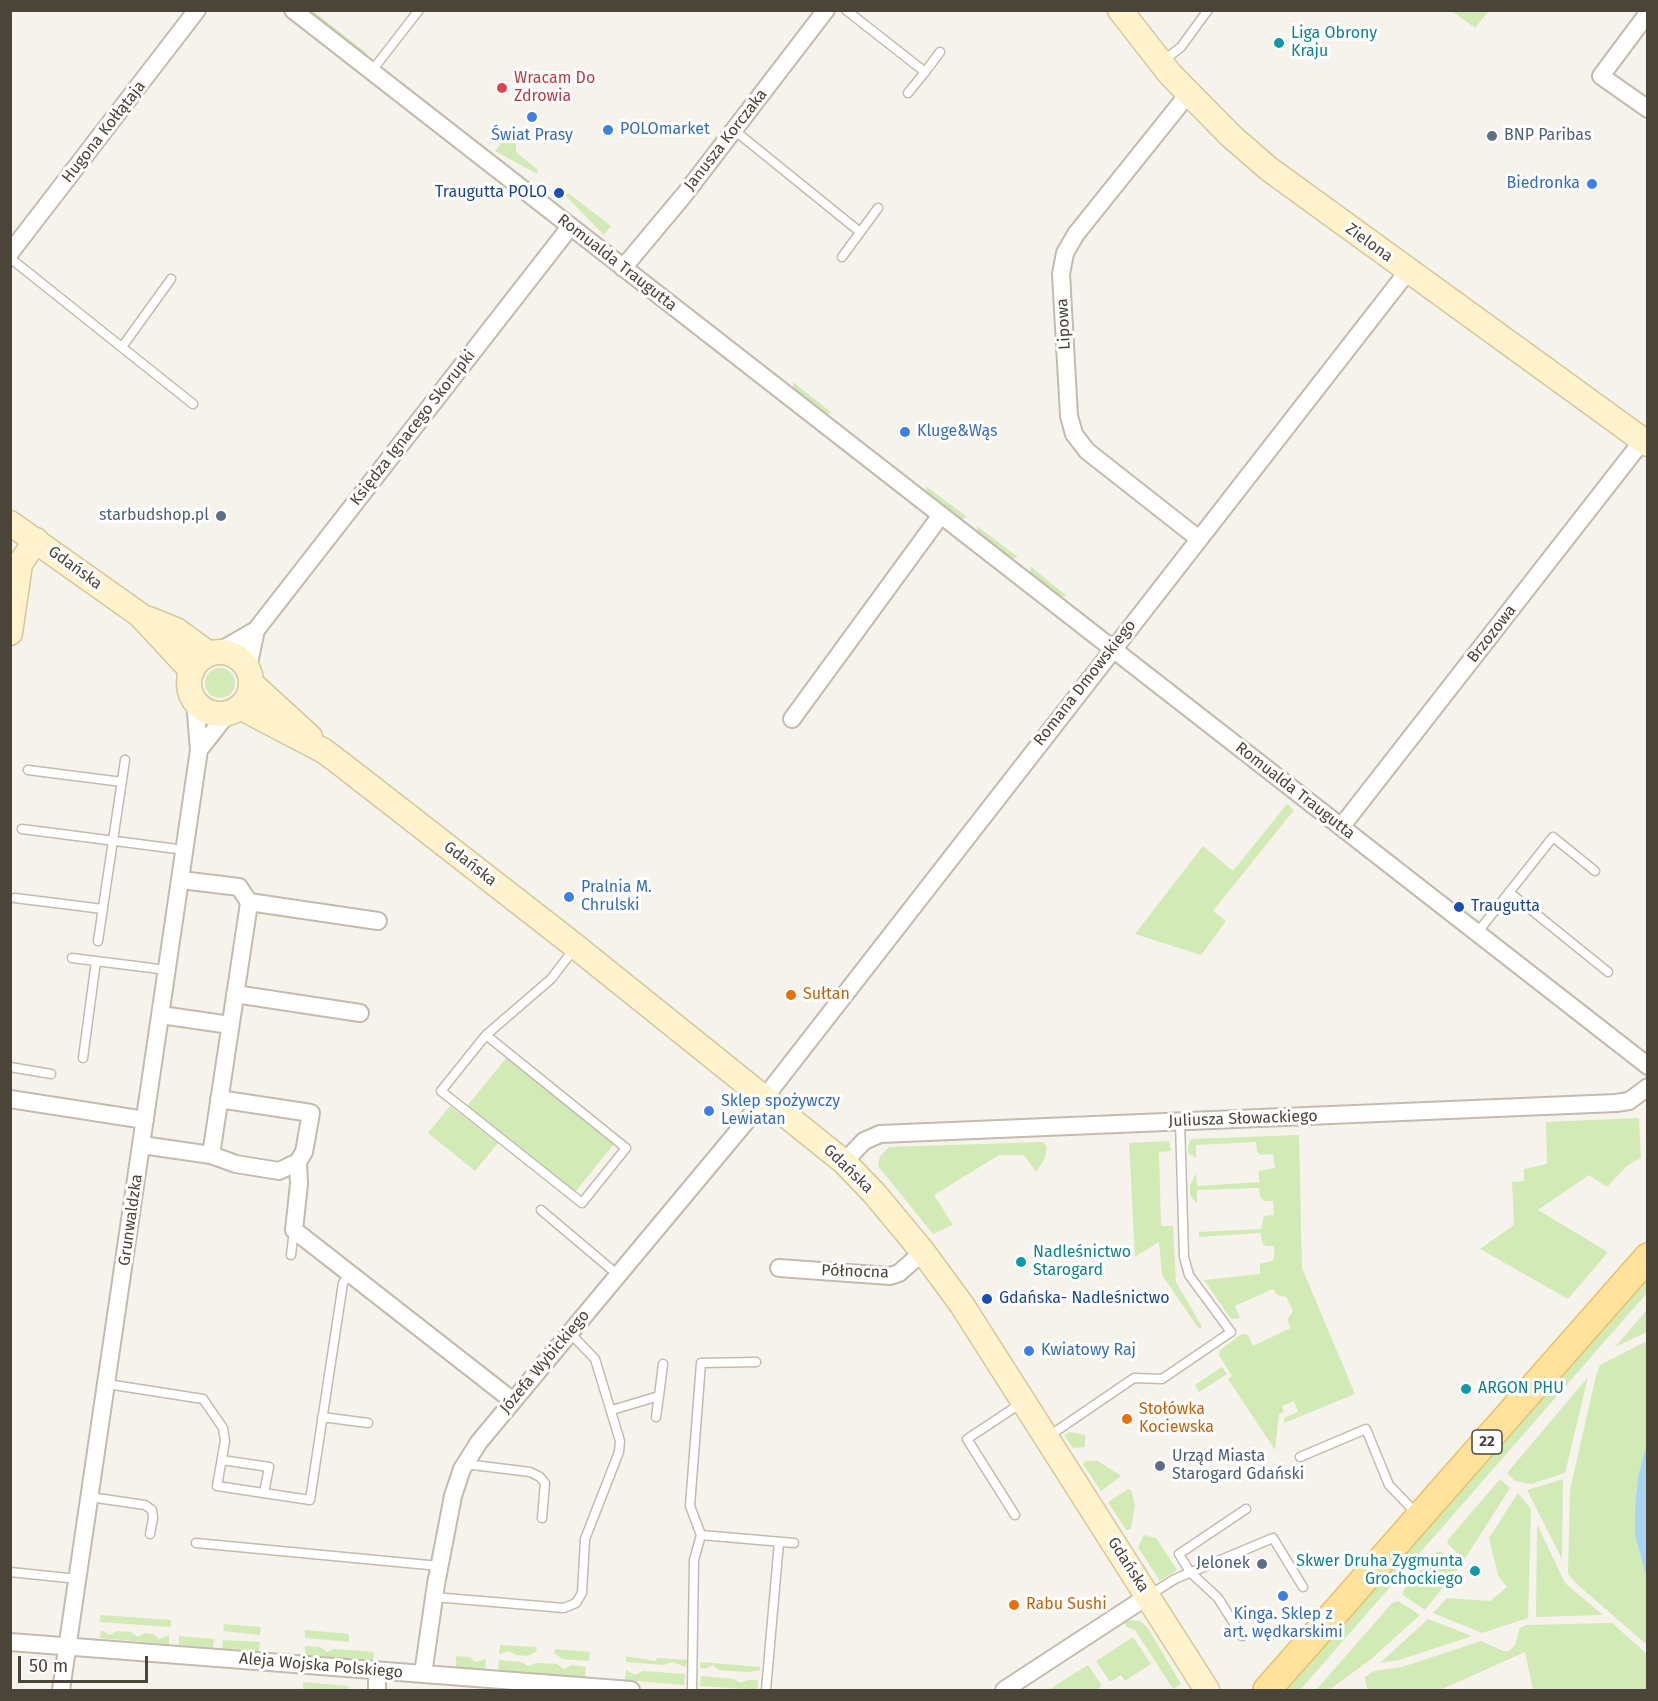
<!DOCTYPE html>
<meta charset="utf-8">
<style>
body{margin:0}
#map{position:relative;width:1658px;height:1701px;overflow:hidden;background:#f6f3ec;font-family:"Fira Sans",sans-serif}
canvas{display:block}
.frame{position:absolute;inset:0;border:12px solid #4b4439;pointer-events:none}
.scale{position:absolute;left:18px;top:1656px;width:130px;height:27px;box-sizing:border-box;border:3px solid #4b4439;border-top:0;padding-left:8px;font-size:18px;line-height:21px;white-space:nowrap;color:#4b4439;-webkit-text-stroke:4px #fff;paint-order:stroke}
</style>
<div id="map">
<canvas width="1658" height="1701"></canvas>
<div class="frame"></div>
<div class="scale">50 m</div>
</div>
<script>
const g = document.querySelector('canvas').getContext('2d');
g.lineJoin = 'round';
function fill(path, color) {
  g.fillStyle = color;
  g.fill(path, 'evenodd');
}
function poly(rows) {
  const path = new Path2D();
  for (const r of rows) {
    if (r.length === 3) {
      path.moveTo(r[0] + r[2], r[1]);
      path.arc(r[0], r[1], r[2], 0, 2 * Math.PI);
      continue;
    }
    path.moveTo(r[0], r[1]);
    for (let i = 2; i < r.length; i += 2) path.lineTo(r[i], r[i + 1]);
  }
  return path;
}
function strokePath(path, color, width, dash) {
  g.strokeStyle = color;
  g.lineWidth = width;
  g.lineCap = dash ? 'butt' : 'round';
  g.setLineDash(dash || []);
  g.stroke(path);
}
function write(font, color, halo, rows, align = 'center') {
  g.font = font + ' "Fira Sans",sans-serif';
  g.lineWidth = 6;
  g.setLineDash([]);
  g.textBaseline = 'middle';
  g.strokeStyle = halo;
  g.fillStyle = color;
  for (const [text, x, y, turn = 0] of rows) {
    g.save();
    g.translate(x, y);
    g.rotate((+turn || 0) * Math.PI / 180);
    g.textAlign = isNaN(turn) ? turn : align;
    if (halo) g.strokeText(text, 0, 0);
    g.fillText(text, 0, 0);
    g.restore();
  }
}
fill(poly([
 [305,11,313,11,369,55,358,52],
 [1452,11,1489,11,1475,28],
 [509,133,516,137,516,152,538,170,537,174,495,151],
 [568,193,611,226,604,235,566,196],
 [793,382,832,413,823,414,794,391],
 [926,486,967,517,959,520,927,495],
 [977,526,1018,557,1010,559,978,534],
 [1030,566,1067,596,1058,597,1031,576],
 [220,683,15],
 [1287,804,1294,810,1213,911,1226,921,1201,955,1135,934,1203,846,1233,871],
 [507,1057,614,1144,575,1192,467,1106],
 [450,1106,498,1143,475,1171,428,1133],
 [1639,1118,1641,1158,1628,1165,1607,1187,1589,1175,1538,1210,1608,1252,1568,1299,1480,1249,1514,1225,1512,1182,1524,1181,1524,1169,1547,1164,1546,1122],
 [1299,1135,1302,1268,1355,1394,1284,1423,1284,1418,1298,1412,1294,1401,1282,1406,1284,1412,1279,1414,1275,1450,1228,1379,1232,1376,1219,1355,1220,1350,1242,1334,1248,1335,1253,1346,1291,1328,1287,1320,1293,1311,1286,1297,1277,1295,1273,1289,1235,1306,1240,1318,1231,1319,1204,1280,1260,1274,1260,1264,1274,1260,1274,1246,1266,1246,1262,1243,1261,1233,1199,1237,1199,1232,1261,1229,1264,1216,1274,1215,1273,1201,1264,1201,1260,1197,1259,1188,1197,1190,1197,1204,1190,1195,1190,1185,1196,1173,1197,1186,1259,1182,1259,1171,1275,1168,1273,1154,1261,1155,1257,1152,1256,1142,1196,1145,1196,1158,1188,1153,1188,1146,1191,1139],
 [1169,1141,1171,1151,1159,1152,1161,1226,1173,1226,1176,1282,1202,1327,1199,1329,1162,1275,1159,1242,1135,1257,1129,1143],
 [1043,1142,1047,1147,1045,1158,1036,1172,1024,1155,999,1155,934,1195,953,1225,933,1234,878,1166,880,1156,889,1147],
 [1647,1276,1647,1293,1300,1690,1288,1689,1305,1666],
 [1647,1310,1647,1332,1615,1347],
 [1647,1341,1647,1443,1638,1476,1635,1506,1635,1535,1647,1579,1647,1645,1578,1585,1568,1574,1570,1490,1596,1376,1600,1365],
 [1222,1367,1227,1374,1199,1392,1195,1385],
 [1588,1377,1565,1473,1531,1484,1515,1481,1507,1473],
 [1070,1432,1085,1435,1085,1447,1073,1448,1064,1435],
 [1085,1461,1098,1461,1121,1476,1101,1491,1083,1464],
 [1500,1479,1510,1488,1464,1560,1448,1544,1447,1541],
 [1563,1479,1562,1559,1527,1490],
 [1128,1489,1131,1490,1135,1505,1131,1529,1126,1530,1108,1502],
 [1518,1493,1531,1509,1528,1618,1482,1633,1433,1613,1447,1598,1490,1601,1507,1587,1498,1575,1489,1538],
 [1537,1524,1565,1583,1603,1615,1536,1617],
 [1144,1535,1156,1538,1177,1570,1160,1581,1138,1547],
 [1437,1552,1441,1552,1459,1567,1425,1610,1403,1595,1403,1591],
 [1398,1601,1420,1615,1370,1660,1329,1690,1316,1690,1392,1603],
 [100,1615,171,1620,171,1627,100,1622],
 [1428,1619,1472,1636,1399,1660,1380,1663],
 [1132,1620,1142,1622,1149,1630,1181,1684,1173,1689,1135,1630,1127,1627,1124,1622],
 [1612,1623,1647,1654,1647,1690,1533,1690,1525,1652,1440,1690,1368,1690,1365,1681,1365,1677,1374,1671,1402,1667,1481,1641,1503,1651,1509,1651,1515,1645,1520,1628,1526,1625],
 [224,1624,261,1627,260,1635,223,1631],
 [101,1630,110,1635,117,1631,131,1632,138,1637,145,1633,153,1634,159,1639,169,1635,169,1644,100,1638],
 [305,1630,349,1634,349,1642,305,1638],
 [179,1636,214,1639,213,1648,179,1645],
 [1133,1637,1151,1664,1125,1681,1121,1675,1110,1682,1096,1661],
 [223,1640,260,1642,259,1651,222,1649],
 [500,1645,537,1647,536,1652,528,1656,516,1655,509,1651,499,1654],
 [305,1646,320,1647,327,1652,334,1649,374,1652,373,1661,305,1655],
 [555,1649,590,1652,589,1661,562,1659,554,1653],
 [456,1656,469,1657,476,1662,486,1659,485,1669,456,1667],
 [626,1656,655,1661,658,1658,687,1660,686,1667,672,1662,664,1665,626,1662],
 [499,1660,522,1662,528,1666,536,1663,557,1664,564,1669,572,1665,586,1667,585,1677,498,1670],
 [700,1662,760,1667,760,1670,749,1672,719,1670,713,1665,705,1669,700,1668],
 [1088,1665,1102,1686,1096,1690,1048,1690],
 [626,1670,635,1675,643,1671,685,1674,684,1685,625,1680],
 [701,1676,734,1679,740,1683,748,1680,758,1680,757,1690,700,1686],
 [303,1682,349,1686,348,1690,303,1689]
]), '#d2eab5');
fill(poly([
 [1647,1443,1647,1579,1635,1535,1635,1506,1638,1476]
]), '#a9d4f2');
const lane = poly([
 [846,10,925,72,908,93],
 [1163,61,1181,47,1208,10],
 [371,72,419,10],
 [925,72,940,52],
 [734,130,860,232],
 [842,257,878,208],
 [10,258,193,404],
 [122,347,171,279],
 [28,770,122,782],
 [22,829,185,850],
 [1509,892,1608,972],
 [15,898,103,909],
 [1477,933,1553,837,1595,871],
 [98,941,125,760],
 [72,958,167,970],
 [486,1035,626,1148,582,1203,441,1091,486,1035,551,979,574,949],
 [83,1058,96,961],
 [10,1067,51,1074],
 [541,1210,618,1275],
 [291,1255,294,1230],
 [107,1384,203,1399,223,1428,225,1441,217,1486,310,1500,343,1283,350,1273],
 [612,1410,659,1396,663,1364],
 [322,1417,368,1423],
 [656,1417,659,1396],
 [1049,1436,1134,1378,1162,1379,1231,1332,1189,1275,1184,1257,1180,1122],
 [1300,1457,1366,1429,1389,1485,1418,1515],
 [222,1460,269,1467,264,1493],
 [465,1464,530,1472,540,1477,545,1483,542,1518],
 [90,1497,145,1505,152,1510,153,1518,150,1534],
 [1015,1515,967,1439,1023,1402],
 [701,1535,690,1506,701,1363,756,1362],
 [196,1543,439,1566],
 [10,1572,78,1579],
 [1148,1596,1175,1579,1273,1538,1303,1587],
 [434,1597,564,1608,576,1603,582,1593,585,1539,619,1452,620,1441,595,1359,570,1333],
 [1242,1636,1218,1598,1190,1572,1179,1554,1246,1509],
 [692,1690,694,1560,701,1535,794,1543],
 [766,1690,779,1542]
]);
const street = poly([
 [293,10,1648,1066],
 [1648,13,1601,76,1648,109],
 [1189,93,1076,234,1065,253,1061,274,1069,416,1074,434,1087,451,1199,539],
 [10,253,197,10],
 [623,268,684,195,826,10],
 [218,652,256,630,570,227],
 [248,668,256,630],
 [792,719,941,515],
 [199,750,228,713],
 [1341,827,1643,440],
 [249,902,378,921],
 [235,994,360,1013],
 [161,1015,230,1025],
 [10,1099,145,1120],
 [142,1145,211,1155,248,910,249,902,239,887,181,880],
 [211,1155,236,1164,279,1171,298,1162,304,1152,311,1113,219,1099],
 [298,1162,299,1184,294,1230,513,1401],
 [844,1162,864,1141,880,1134,1616,1103,1629,1101,1648,1087],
 [779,1268,890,1276,899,1273,923,1252],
 [10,1642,631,1690],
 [423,1674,436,1584,453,1496,462,1469,479,1442,744,1124,1408,271],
 [61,1690,199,750,195,701],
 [377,1690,377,1671],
 [1004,1690,1148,1596]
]);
const secondary = poly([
 [1120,10,1170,74,1231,136,1269,169,1648,444],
 [10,523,140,615,192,671],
 [149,619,176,630,209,654],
 [10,633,20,564,36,540],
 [220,683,31],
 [251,683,310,737],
 [240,707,324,751,340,763,570,942,844,1162,874,1193,923,1252,962,1305,1207,1690]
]);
const primary = poly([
 [1267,1690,1648,1257]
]);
strokePath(lane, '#c2bbae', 11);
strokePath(street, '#c2bbae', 20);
strokePath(secondary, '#d6c79b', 27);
strokePath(primary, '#e6c16a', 30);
strokePath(lane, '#fff', 8);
strokePath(street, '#fff', 16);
strokePath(secondary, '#fff3cd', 24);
strokePath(primary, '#ffe39c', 27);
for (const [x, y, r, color] of [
 [1279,43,6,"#0f9aa8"],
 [502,88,6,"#e0444e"],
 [532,117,6,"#3f7fe0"],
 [608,130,6,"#3f7fe0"],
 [1492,136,6,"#5c6f8a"],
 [1592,184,6,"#3f7fe0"],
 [559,193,6,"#1a4fb4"],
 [905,432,6,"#3f7fe0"],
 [221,516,6,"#5c6f8a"],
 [569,897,6,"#3f7fe0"],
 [1459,907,6,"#1a4fb4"],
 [791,995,6,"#e8710a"],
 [709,1111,6,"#3f7fe0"],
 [1021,1262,6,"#0f9aa8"],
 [987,1299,6,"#1a4fb4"],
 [1029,1351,6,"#3f7fe0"],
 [1466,1389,6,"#0f9aa8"],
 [1127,1419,6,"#e8710a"],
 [1160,1466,6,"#5c6f8a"],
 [1262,1564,6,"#5c6f8a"],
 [1475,1571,6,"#0f9aa8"],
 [1283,1596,6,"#3f7fe0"],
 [1014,1605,6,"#e8710a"]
]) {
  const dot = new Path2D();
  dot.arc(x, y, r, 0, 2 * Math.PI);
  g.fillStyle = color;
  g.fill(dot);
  strokePath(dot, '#fff', 2);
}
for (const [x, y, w] of [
 [1487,1442,30]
]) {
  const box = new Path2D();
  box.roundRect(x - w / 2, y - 12, w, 24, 4.5);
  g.fillStyle = '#fff';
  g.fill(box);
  strokePath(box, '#4b4439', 1.5);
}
write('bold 15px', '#4b4439', null, [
 ["22",1487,1442]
]);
write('16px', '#0d838f', '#fff', [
 ["Liga Obrony",1291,34],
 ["Kraju",1291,52],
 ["Nadleśnictwo",1033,1253],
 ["Starogard",1033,1271],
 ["ARGON PHU",1478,1389],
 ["Skwer Druha Zygmunta",1463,1562,"right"],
 ["Grochockiego",1463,1580,"right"]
], 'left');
write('16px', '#be3a42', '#fff', [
 ["Wracam Do",514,79],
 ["Zdrowia",514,97]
], 'left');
write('16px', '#366cbe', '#fff', [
 ["POLOmarket",620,130],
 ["Świat Prasy",532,136,"center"],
 ["Biedronka",1580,184,"right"],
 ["Kluge&Wąs",917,432],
 ["Pralnia M.",581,888],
 ["Chrulski",581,906],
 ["Sklep spożywczy",721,1102],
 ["Lewiatan",721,1120],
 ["Kwiatowy Raj",1041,1351],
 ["Kinga. Sklep z",1283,1615,"center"],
 ["art. wędkarskimi",1283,1633,"center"]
], 'left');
write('16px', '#4b4439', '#fff', [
 ["Hugona Kołłątaja",104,132,-52],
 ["Janusza Korczaka",726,140,-52],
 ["Zielona",1369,243,36],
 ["Romualda Traugutta",617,263,38],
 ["Lipowa",1064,324,-93],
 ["Księdza Ignacego Skorupki",413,428,-52],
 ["Gdańska",75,568,36],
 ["Brzozowa",1492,634,-52],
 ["Romana Dmowskiego",1085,683,-52],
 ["Romualda Traugutta",1295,791,38],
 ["Gdańska",470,864,38],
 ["Juliusza Słowackiego",1243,1119,-2],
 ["Gdańska",848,1169,44],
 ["Grunwaldzka",131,1220,-82],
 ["Północna",855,1272,2],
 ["Józefa Wybickiego",545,1362,-50],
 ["Gdańska",1128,1565,57],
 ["Aleja Wojska Polskiego",321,1666,5]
]);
write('16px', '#4e5e75', '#fff', [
 ["BNP Paribas",1504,136],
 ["starbudshop.pl",209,516,"right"],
 ["Urząd Miasta",1172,1457],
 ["Starogard Gdański",1172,1475],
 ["Jelonek",1250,1564,"right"]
], 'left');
write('16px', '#164399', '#fff', [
 ["Traugutta POLO",547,193,"right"],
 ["Traugutta",1471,907],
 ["Gdańska- Nadleśnictwo",999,1299]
], 'left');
write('16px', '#c56008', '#fff', [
 ["Sułtan",803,995],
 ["Stołówka",1139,1410],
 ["Kociewska",1139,1428],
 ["Rabu Sushi",1026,1605]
], 'left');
</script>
